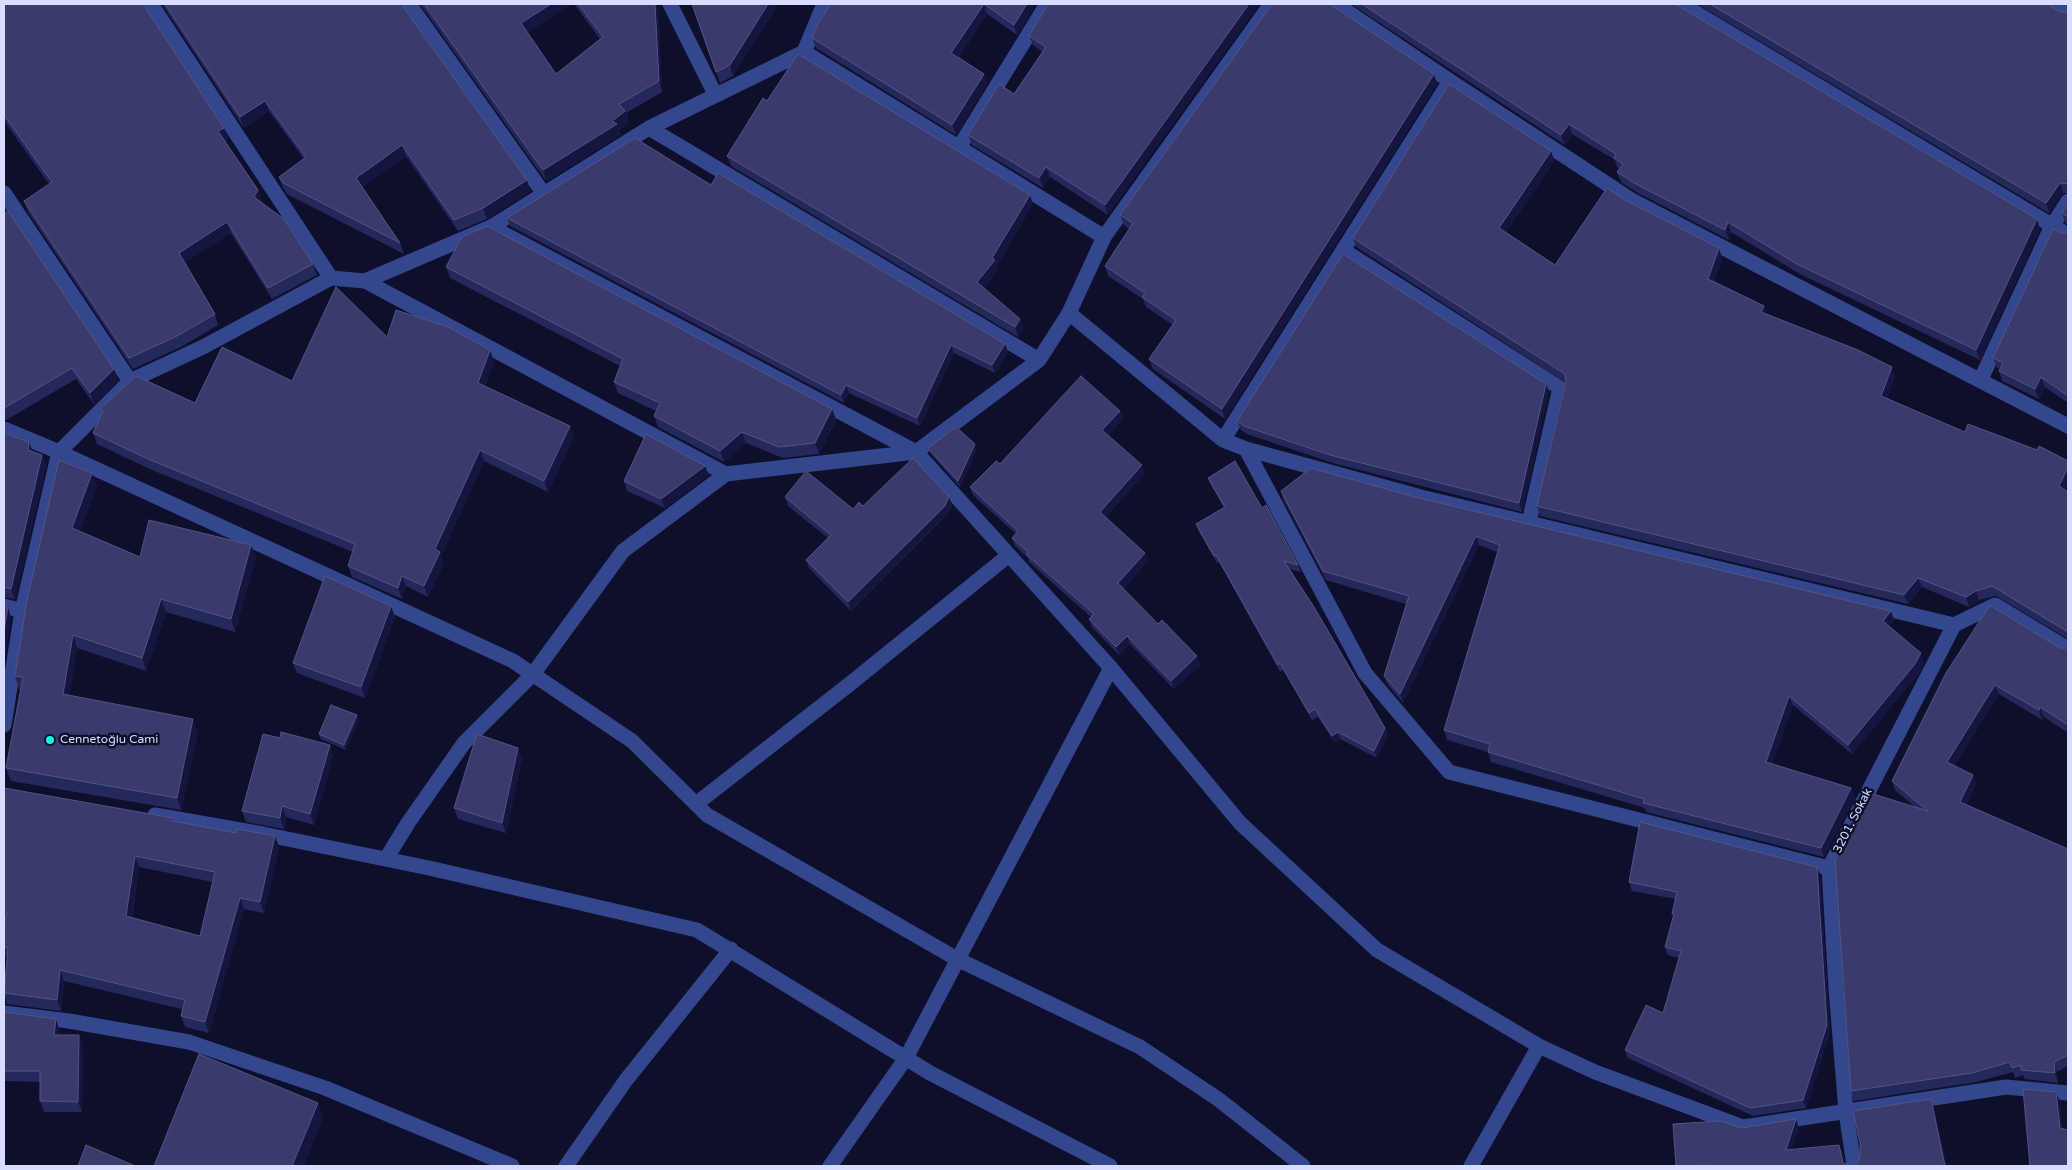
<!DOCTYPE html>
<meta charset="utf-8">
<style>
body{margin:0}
#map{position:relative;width:2072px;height:1170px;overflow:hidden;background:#0e102b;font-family:"Varela Round",sans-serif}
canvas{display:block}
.frame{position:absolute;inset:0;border:5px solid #d8ddff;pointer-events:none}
</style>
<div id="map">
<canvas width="2072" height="1170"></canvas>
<div class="frame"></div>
</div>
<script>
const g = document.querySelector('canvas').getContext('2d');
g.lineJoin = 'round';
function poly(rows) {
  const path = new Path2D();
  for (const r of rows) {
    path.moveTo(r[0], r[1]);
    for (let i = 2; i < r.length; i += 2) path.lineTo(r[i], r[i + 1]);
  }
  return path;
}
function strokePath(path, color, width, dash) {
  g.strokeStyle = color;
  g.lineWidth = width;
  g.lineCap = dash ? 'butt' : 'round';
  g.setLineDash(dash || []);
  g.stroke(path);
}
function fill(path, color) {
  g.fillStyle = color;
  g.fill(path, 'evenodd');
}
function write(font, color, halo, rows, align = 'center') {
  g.font = font + ' "Varela Round",sans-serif';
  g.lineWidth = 5;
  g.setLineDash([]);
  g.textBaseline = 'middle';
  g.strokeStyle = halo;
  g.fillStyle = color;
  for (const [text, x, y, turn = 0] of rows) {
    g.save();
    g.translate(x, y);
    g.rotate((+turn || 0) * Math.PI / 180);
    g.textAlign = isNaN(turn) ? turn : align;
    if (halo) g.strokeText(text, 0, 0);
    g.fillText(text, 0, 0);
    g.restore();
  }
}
strokePath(poly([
 [151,4,331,278],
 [409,4,544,194],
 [670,4,715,94],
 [1336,4,1450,81,1633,201,2068,426],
 [1681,4,2068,235],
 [2051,4,2068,14],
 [804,52,824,4],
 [649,128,1039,360],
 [960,146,1047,4],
 [4,193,130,381],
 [491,227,916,452,1111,668,1240,823,1377,950,1539,1046,1595,1072,1743,1127,2006,1087,2068,1093],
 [1104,237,1271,4],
 [1343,250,1560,388,1529,522],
 [365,281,726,474],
 [1981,379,2052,226,2068,201],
 [4,429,59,452,513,661,632,741,707,815,957,959,1140,1047,1218,1099,1303,1166],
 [1223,440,1450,81],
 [1246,449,1365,673,1449,772,1829,868],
 [4,606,22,611],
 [4,725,22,611,59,452,130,381,203,347,331,278,365,281,491,227,649,128,804,52,1104,237,1069,313,1223,440,1246,449,1421,497,1954,625],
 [696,804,851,683,1009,555],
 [155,815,263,834,429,868,697,930,930,1073,1110,1166],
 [386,859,408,823,464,743,533,674,623,551,726,474,916,452,1039,360,1069,313],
 [4,1013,69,1021,189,1042,325,1088,512,1166],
 [566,1166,626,1080,731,949],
 [830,1166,906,1058,1111,668],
 [1471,1166,1539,1046],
 [1854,1166,1846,1112,1836,988,1829,868,1954,625,1995,605,2068,649]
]), '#34478e', 15);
fill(poly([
 [4,4,224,128,228,138,225,141,258,190,262,201,261,202,313,264,317,275,272,299,231,233,185,262,215,314,218,325,181,347,133,369,28,212,24,201,49,184,7,125,4,127],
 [162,4,401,4,530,191,487,219,458,231,406,156,362,187,400,243,404,254,287,194,283,188,279,177,304,159,269,111,244,128],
 [420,4,571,4,527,32,556,74,600,39,574,4,658,4,662,92,626,113,629,122,619,130,621,135,546,181],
 [692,4,778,4,733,76,720,83],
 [831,4,1036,4,1017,35,987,14,959,57,984,74,987,84,956,135,816,48,812,38],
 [1048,4,1108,215,1050,177,1043,188,972,145,968,135,1014,94,1042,52,1033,45,1029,36],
 [1351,4,1675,4,2040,229,1980,360,1800,274,1731,232,1729,240,1638,193,1621,182,1617,172,1620,169,1617,167,1615,160,1572,134,1565,145],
 [1697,4,2047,4,2060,12,2068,12,2068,193,2063,193,2049,213],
 [1437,84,1225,419,1153,369,1149,359,1173,325,1146,307,1143,299,1108,276,1105,266,1129,229,1124,225,1120,215],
 [767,101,1033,204,997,265,998,269,984,288,1020,319,1023,328,1018,337,731,166,727,156],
 [1551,151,1554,161,1506,232,1555,265,1625,200,1722,258,1714,281,1764,306,1767,314,1895,376,1887,398,2068,492,2068,639,1996,596,1979,600,1969,607,1922,587,1908,604,1540,516,1537,506,1565,382,1356,247,1353,238],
 [711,185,1005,344,1008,352,995,373,954,353,920,426,849,393,844,403,510,226,507,218],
 [2068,202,2068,225,2065,223,2062,213],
 [4,214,118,380,94,404,76,379,6,420,4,420],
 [2068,232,2068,403,2045,387,2039,399,2002,381,1999,371,2000,369,1997,368,1993,358,2064,234],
 [446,267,832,409,836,420,819,454,783,458,746,443,724,462,658,427,654,416,656,411,618,393,614,382,620,366,450,278],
 [387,337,494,361,485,386,570,426,574,437,548,492,484,461,441,556,444,563,428,597,406,586,402,599,352,577,348,566,353,552,152,470,97,444,93,433,103,412,101,408,195,403,292,381],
 [1546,384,1549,392,1522,512,1333,463,1247,434,1241,430,1237,421],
 [1120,411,1123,419,1108,435,1145,473,1106,517,1148,561,1123,589,1158,624,1197,656,1200,665,1174,689,1130,644,1119,655,1092,627,1089,619,1091,617,1029,562,1028,558,1015,546,1012,538,1016,534,973,495,970,487,1000,464],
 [4,433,33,452,42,455,46,466,15,599,4,597],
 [928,448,977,449,960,487,930,453],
 [709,475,665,508,627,491,624,481],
 [1208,478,1262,508,1298,565,1301,572,1289,569,1385,728,1388,735,1377,758,1340,739,1335,743,1318,717,1312,720,1283,670,1280,672,1219,562,1217,563,1199,532,1196,524,1224,508,1211,485],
 [97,486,80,531,140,557,251,545,256,557,235,632,166,612,146,671,77,648,69,695,198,732,181,810,11,781,6,768,21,689,19,689,15,676],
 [1281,491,1415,497,1894,620,1889,626,1924,662,1919,673,1852,754,1793,705,1772,764,1851,788,1855,797,1824,857,1646,812,1645,808,1491,762,1488,752,1447,740,1444,730,1497,552,1479,545,1403,703,1388,685,1384,676,1406,604,1326,580,1284,501],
 [785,497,853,509,863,506,949,497,952,506,948,514,851,611,809,568,806,560,828,538,788,506],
 [395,617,365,698,297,673,293,663],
 [2060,648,2068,648,2068,733,2044,717,2042,720,1999,694,1954,766,1973,775,1976,784,1966,805,2068,849,2068,1066,2057,1072,2058,1083,2025,1079,2023,1075,2015,1078,2013,1072,1976,1082,1854,1101,1851,1091,1915,807,1895,790,1892,781,1946,673],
 [357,715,359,720,346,750,321,739,319,734],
 [280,738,330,745,333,756,314,825,286,817,284,829,246,822,242,811],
 [522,758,506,833,458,819,454,808],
 [4,788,173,818,175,822,236,833,275,836,279,847,264,913,244,909,209,1033,185,1027,181,1016,182,1009,64,981,61,1011,7,1004,4,994,7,957,4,957],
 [139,867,213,882,200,936,132,918],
 [1817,867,1820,875,1830,1033,1806,1108,1753,1116,1628,1058,1625,1050,1663,1013,1679,958,1668,955,1665,947,1674,917,1672,914,1676,899,1632,891,1629,882],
 [4,1012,56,1019,59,1029,59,1035,83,1046,82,1112,44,1112,40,1101,40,1082,4,1081]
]), '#25285a');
fill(poly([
 [551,4,571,4,525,34,521,23],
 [655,4,658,4,662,92,659,81],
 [768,4,778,4,733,76,730,65],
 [984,4,987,14,955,63,951,53],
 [1027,4,1036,4,1017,35,1014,25],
 [1249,4,1260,4,1108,215,1105,205],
 [984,74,987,84,956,135,952,125],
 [1434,74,1437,84,1225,419,1222,409],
 [265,101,269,111,244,128,240,117],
 [625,111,629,122,619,130,621,135,546,181,543,170,612,121],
 [4,116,7,125,4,127],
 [1569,124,1572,134,1565,145,1561,135],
 [224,128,228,138,222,142,218,131],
 [402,145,406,156,360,189,356,178],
 [1551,151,1554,161,1503,237,1499,228],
 [1046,167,1050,177,1043,188,1039,178],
 [527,180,530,191,487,219,483,208],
 [2060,183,2063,193,2049,213,2046,203],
 [258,190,262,201,258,207,254,197],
 [1030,195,1033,204,997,265,998,269,981,291,977,282],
 [2037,219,2040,229,1980,360,1976,350],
 [227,222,231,233,183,264,179,253],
 [1728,222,1731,232,1729,240,1725,230],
 [1719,248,1722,258,1711,288,1708,279],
 [1764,306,1768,315,1761,312],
 [1020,319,1023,328,1018,337,1015,327],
 [1005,344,1008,352,995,373,992,365],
 [951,345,954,353,920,426,917,418],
 [490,350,494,361,482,394,478,383],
 [1892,367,1895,376,1884,405,1881,396],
 [114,369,118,380,94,404,90,393],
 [2041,377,2045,387,2039,399,2035,389],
 [1546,384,1549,392,1522,512,1519,503],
 [846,385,849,393,844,403,841,395],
 [832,409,836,420,819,454,815,443],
 [1120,411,1123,419,1105,438,1102,430],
 [570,426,574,437,548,492,544,481],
 [742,432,746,443,724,462,720,451],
 [29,442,33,453,28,450],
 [975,444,977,449,960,487,958,481],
 [480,450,484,461,441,556,444,563,428,597,424,586,435,549],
 [42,455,46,466,15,599,11,589],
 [1142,465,1145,473,1103,520,1100,512],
 [705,466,709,475,665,508,661,499],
 [2068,468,2068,484,2062,495,2059,486],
 [92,473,97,486,77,540,72,528],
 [949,497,952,506,948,514,851,611,848,602],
 [1476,536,1479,545,1403,703,1400,694],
 [251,545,256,557,235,632,231,619],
 [1145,553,1148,561,1121,591,1118,583],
 [402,576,406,586,402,599,398,588],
 [1918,578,1922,587,1908,604,1904,595],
 [1976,591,1979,600,1969,607,1966,597],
 [161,599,166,612,146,671,142,658],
 [391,606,395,617,365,698,361,687],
 [8,607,11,618,4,666,4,631],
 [1891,611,1894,620,1886,630,1883,621],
 [73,635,77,648,68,707,63,694],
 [1127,636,1130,644,1119,655,1116,647],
 [1921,653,1924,662,1919,673,1852,754,1848,745],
 [1197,656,1200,665,1174,689,1171,681],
 [1995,685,1999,694,1950,772,1947,762],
 [1789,696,1793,705,1770,771,1766,762],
 [2040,707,2044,717,2042,720,2039,710],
 [357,715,359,720,346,750,344,745],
 [193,719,198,732,181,810,177,798],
 [1385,728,1388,735,1377,758,1374,751],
 [1338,732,1340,739,1335,743,1332,736],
 [330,745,333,756,314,825,310,814],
 [518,748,522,758,506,833,502,823],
 [1973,775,1976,784,1963,811,1960,802],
 [1851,788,1855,797,1824,857,1821,848],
 [282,806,286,817,284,829,280,818],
 [275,836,279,847,264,913,260,902],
 [135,856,139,867,130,927,126,916],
 [1817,867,1820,875,1830,1033,1806,1108,1803,1100],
 [240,898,244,909,209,1033,205,1022],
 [60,970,64,981,61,1011,57,1000],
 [56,1019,59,1029,58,1045,54,1035],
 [79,1035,83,1046,82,1112,78,1102],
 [2054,1062,2057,1072,2058,1083,2055,1073],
 [2056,1092,2060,1102,2063,1137,2060,1128],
 [1931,1099,1934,1107,1947,1166,1945,1166],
 [318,1103,323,1118,304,1166,292,1166],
 [1796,1119,1799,1128,1789,1159,1786,1150],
 [1839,1145,1843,1153,1845,1166,1843,1163]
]), '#141640');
const building = poly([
 [4,4,143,4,224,128,218,131,258,190,254,197,284,219,313,264,268,288,227,222,179,253,215,314,177,336,129,358,24,201,52,182,4,115,4,4],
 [165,4,401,4,527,180,483,208,454,220,402,145,356,178,400,243,283,183,279,177,306,157,265,101,240,117,165,4],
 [424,4,551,4,521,23,556,74,603,37,578,4,655,4,659,81,619,104,625,111,612,121,617,124,543,170,424,4],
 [692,4,768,4,730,65,716,72,692,4],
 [831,4,1027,4,1014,25,984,4,951,53,984,74,952,125,812,38,819,22,831,4],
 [1048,4,1249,4,1105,205,1046,167,1039,178,968,135,999,84,1014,94,1046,47,1029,36,1048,4],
 [1272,4,1330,4,1434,74,1222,409,1149,359,1176,320,1142,297,1145,293,1105,266,1133,223,1120,215,1272,4],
 [1362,4,1675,4,2037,219,1976,350,1797,264,1728,222,1725,230,1634,183,1617,172,1623,164,1614,158,1616,154,1569,124,1561,135,1362,4],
 [1710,4,2047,4,2060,12,2068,12,2068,184,2060,183,2046,203,1710,4],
 [798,54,1030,195,992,258,995,260,977,282,1020,319,1015,327,727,156,763,98,767,101,798,54],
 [1449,84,1551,151,1499,228,1555,265,1607,188,1625,200,1719,248,1708,279,1764,306,1761,312,1858,350,1892,367,1881,396,1965,432,1968,424,2037,450,2039,446,2068,461,2068,468,2059,486,2068,492,2068,632,1992,586,1976,591,1966,597,1918,578,1904,595,1537,506,1566,381,1565,374,1353,238,1449,84],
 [635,138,711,185,718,173,1005,344,992,365,951,345,917,418,846,385,841,395,507,218,635,138],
 [2068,202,2068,217,2062,213,2068,202],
 [8,211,114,369,90,393,72,368,4,408,4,214,8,211],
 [487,226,832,409,815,443,779,447,742,432,720,451,654,416,660,403,614,382,623,359,446,267,462,237,487,226],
 [2053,229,2064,234,2068,232,2068,396,2041,377,2035,389,1999,371,2003,363,1993,358,2053,229],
 [1343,254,1546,384,1519,503,1330,455,1244,426,1237,421,1343,254],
 [336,287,387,337,396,310,448,327,490,350,478,383,570,426,544,481,480,450,435,549,440,552,424,586,402,576,398,588,348,566,355,544,148,459,93,433,103,411,101,408,136,376,195,403,222,347,292,381,336,287],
 [1081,376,1120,411,1102,430,1142,465,1100,512,1145,553,1118,583,1158,624,1162,620,1197,656,1171,681,1127,636,1116,647,1089,619,1094,614,1026,554,1028,552,1012,538,1018,531,970,487,996,461,1000,464,1081,376],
 [956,427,975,444,958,481,928,448,956,427],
 [4,433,29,442,28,450,42,455,11,589,4,587,4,433],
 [646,434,705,466,661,499,624,481,646,434],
 [913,458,949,497,945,506,848,602,806,560,831,535,785,497,806,471,853,509,859,502,863,506,913,458],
 [59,460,92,473,72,528,140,557,149,520,251,545,231,619,161,599,142,658,73,635,63,694,193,719,177,798,6,768,23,677,15,676,27,600,59,460],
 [1235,461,1262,508,1266,505,1298,565,1284,561,1314,607,1385,728,1374,751,1338,732,1332,736,1315,709,1309,713,1280,663,1278,665,1216,555,1214,556,1196,524,1225,507,1208,478,1235,461],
 [1311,468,1415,497,1891,611,1883,621,1921,653,1915,664,1848,745,1789,696,1766,762,1851,788,1821,848,1643,803,1644,799,1488,752,1490,744,1444,730,1500,545,1476,536,1400,694,1384,676,1409,596,1323,571,1281,491,1311,468],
 [325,576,391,606,361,687,293,663,325,576],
 [4,606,8,607,4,631,4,606],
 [1991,606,2060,648,2068,648,2068,725,2040,707,2039,710,1995,685,1947,762,1973,775,1960,802,2068,849,2068,1055,2054,1062,2055,1073,2021,1070,2021,1065,2012,1068,2010,1062,1972,1073,1851,1091,1835,860,1870,793,1928,811,1892,781,1946,673,1988,608,1991,606],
 [331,705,357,715,344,745,319,734,331,705],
 [281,732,330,745,310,814,282,806,280,818,242,811,263,734,280,738,281,732],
 [477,734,518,748,502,823,454,808,477,734],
 [4,788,173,818,173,821,236,833,237,829,275,836,260,902,240,898,205,1022,181,1016,185,1000,60,970,57,1000,4,993,8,948,4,947,4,924,7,913,4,913,4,788],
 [135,856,215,872,200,936,126,916,135,856],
 [1640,822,1817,867,1827,1025,1803,1100,1750,1108,1625,1050,1646,1005,1663,1013,1681,951,1665,947,1674,914,1672,914,1677,892,1629,882,1640,822],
 [4,1012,56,1019,54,1035,79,1035,78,1102,40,1101,40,1071,4,1071,4,1012],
 [199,1054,318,1103,292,1166,154,1166,199,1054],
 [2023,1089,2056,1092,2060,1128,2068,1130,2068,1166,2030,1166,2023,1089],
 [1931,1099,1945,1166,1852,1166,1857,1164,1860,1156,1860,1143,1853,1111,1931,1099],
 [1796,1119,1786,1150,1839,1145,1843,1163,1851,1166,1709,1166,1709,1165,1676,1166,1673,1124,1721,1121,1741,1128,1796,1119],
 [86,1145,133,1165,132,1166,78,1166,86,1145]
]);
fill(building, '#393b6c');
strokePath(building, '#525483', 1);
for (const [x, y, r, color] of [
 [50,740,5,"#04ffda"]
]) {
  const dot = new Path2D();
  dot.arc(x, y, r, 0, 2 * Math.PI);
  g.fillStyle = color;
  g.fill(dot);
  strokePath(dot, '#0e102b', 2);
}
write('12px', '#d8ddff', '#0e102b', [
 ["Cennetoğlu Cami",60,740]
], 'left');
write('12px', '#d8ddff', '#0e102b', [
 ["3201. Sokak",1853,821,-63]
]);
</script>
